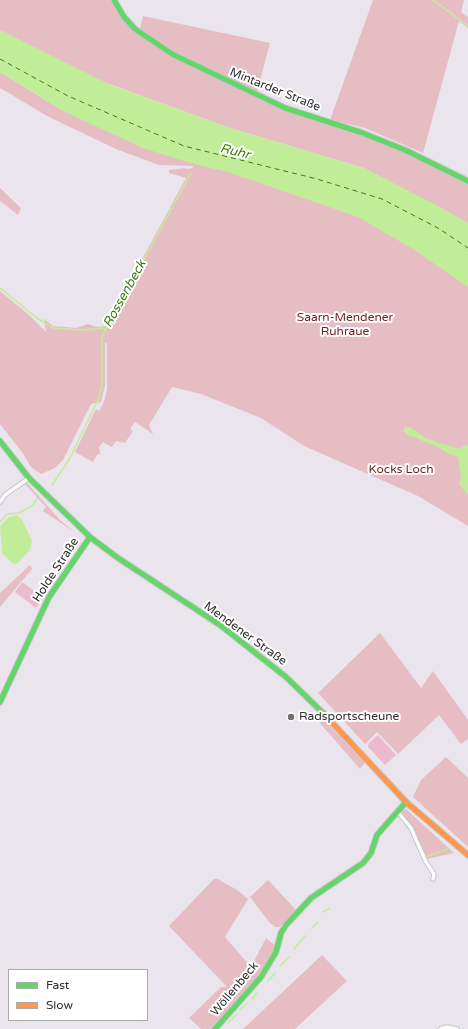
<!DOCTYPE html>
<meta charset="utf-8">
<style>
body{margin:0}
#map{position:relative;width:468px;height:1029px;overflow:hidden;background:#eae4ec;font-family:"Varela Round",sans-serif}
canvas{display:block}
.legend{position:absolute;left:8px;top:969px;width:140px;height:52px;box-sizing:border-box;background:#fff;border:1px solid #ababab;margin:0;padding:5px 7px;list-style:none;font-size:12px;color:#2e2e2e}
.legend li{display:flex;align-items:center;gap:8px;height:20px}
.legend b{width:20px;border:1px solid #ababab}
</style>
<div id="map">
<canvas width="468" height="1029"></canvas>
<ul class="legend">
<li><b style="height:5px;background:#63d668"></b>Fast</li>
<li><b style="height:5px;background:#ff974d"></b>Slow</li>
</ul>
</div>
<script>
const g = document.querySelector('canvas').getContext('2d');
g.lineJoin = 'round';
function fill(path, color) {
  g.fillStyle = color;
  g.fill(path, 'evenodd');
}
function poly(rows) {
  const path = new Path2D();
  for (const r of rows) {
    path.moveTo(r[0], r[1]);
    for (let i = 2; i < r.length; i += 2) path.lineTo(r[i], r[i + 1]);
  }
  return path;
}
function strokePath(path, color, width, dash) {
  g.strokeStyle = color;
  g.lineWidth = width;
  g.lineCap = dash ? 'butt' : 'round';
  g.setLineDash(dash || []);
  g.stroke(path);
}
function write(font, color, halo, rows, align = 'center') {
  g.font = font + ' "Varela Round",sans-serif';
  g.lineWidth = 4;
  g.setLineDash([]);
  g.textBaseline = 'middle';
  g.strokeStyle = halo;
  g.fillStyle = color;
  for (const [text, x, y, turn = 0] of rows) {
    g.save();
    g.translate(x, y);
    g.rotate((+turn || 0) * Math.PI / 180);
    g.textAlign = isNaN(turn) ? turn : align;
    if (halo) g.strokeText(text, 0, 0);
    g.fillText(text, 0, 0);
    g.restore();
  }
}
fill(poly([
 [0,0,110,0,122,18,169,55,184,63,277,107,372,138,423,160,468,183,468,223,364,168,230,128,98,80,0,30],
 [373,0,464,0,461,12,468,17,468,28,459,21,423,153,365,128,330,120],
 [143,16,270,43,257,92,184,58,155,39,140,29],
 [0,72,65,112,205,144,468,257,468,526,418,496,304,446,261,418,201,394,172,387,149,425,153,434,135,422,130,429,133,431,125,443,116,441,112,447,103,442,99,447,100,454,97,455,93,462,75,452,96,409,99,411,104,402,107,390,107,344,105,342,105,385,101,402,91,404,63,460,55,468,41,474,31,467,22,452,0,424,0,291,29,315,46,332,44,319,53,326,76,328,88,324,97,327,106,326,186,178,169,173,169,170,184,168,188,169,192,168,194,166,159,165,116,149,47,116,12,95,0,88],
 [0,188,21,208,18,215,0,201],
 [24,483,27,483,60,520,73,531,43,511,46,507],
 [30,565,32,569,0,607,0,593],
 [380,633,421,688,433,671,468,720,468,739,461,744,439,715,398,754,377,732,365,744,318,693],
 [322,718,365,763,360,769,319,722],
 [446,757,468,778,468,847,413,797,421,780],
 [406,809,454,853,427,859,409,822,401,811],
 [214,879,218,879,237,890,248,899,225,937,251,967,266,938,276,946,259,975,214,1029,201,1029,189,1018,221,987,227,987,169,926],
 [268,880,296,910,280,927,275,927,270,923,250,897],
 [322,955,347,981,295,1029,243,1029]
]), '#e7bdc4');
fill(poly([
 [22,582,44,598,36,608,15,592],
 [378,735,396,755,385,765,368,747,369,743]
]), '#ebbbcd');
fill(poly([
 [0,30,113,86,230,128,364,168,434,204,468,223,468,287,413,249,358,217,228,172,194,164,143,148,65,112,0,72],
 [405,427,410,427,426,438,443,444,459,449,466,445,468,446,468,495,459,484,461,477,458,457,447,453,438,447,406,434,403,431],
 [17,515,22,520,32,541,30,550,17,564,12,563,2,553,0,526,9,517]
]), '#c1ed98');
strokePath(poly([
 [433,0,468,26],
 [0,288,37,318,53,328,82,330,106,328],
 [52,485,70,458,99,398,102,386,102,336,191,173],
 [0,522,7,514,19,513,32,506,37,499],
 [428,856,448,849],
 [323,912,330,908],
 [312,928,318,922],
 [294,949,305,936],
 [280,966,289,957],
 [268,981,275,973],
 [252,999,257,993],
 [240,1010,248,1003],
 [228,1023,237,1014]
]), '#c1ed98', 1.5);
strokePath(poly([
 [0,59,68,96,184,146,317,179,382,199,438,228,468,248]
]), '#3c7f0d', 1, [5, 4]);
const street = poly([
 [0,502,5,495,29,478],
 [397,811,411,828,426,862,434,874,433,879],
 [440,1029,447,1027,457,1029]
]);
const fast = poly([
 [114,0,124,17,135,29,172,54,285,108,360,132,405,150,468,181],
 [0,441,29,478,90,537,118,558,220,625,286,677,323,713],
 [0,702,49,597,90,537],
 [215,1029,261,977,276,952,281,933,286,925,311,898,363,863,371,853,377,835,406,802]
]);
const slow = poly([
 [323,713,406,802,468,855]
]);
strokePath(street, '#c4c5c6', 5.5);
strokePath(fast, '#c4c5c6', 7);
strokePath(slow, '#c4c5c6', 7);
strokePath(street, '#fcfbfc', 3.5);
strokePath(fast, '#63d668', 5);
strokePath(slow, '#ff974d', 5);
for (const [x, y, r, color] of [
 [291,717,4,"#706e70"]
]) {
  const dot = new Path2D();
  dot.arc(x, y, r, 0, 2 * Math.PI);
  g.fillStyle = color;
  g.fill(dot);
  strokePath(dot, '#fff', 1.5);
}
write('12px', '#2e2e2e', '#fff', [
 ["Mintarder Straße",275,90,22],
 ["Holde Straße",56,570,-57],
 ["Mendener Straße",245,634,36],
 ["Wöllenbeck",235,989,-50]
]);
write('12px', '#6e1e1a', '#fff', [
 ["Saarn-Mendener",345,318],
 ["Ruhraue",345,332],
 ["Kocks Loch",401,470]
]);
write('12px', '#2e2e2e', '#fff', [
 ["Radsportscheune",299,717]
], 'left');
write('italic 13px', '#3c7f0d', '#fff', [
 ["Ruhr",235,152,14],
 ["Rossenbeck",125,294,-61]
]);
</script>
